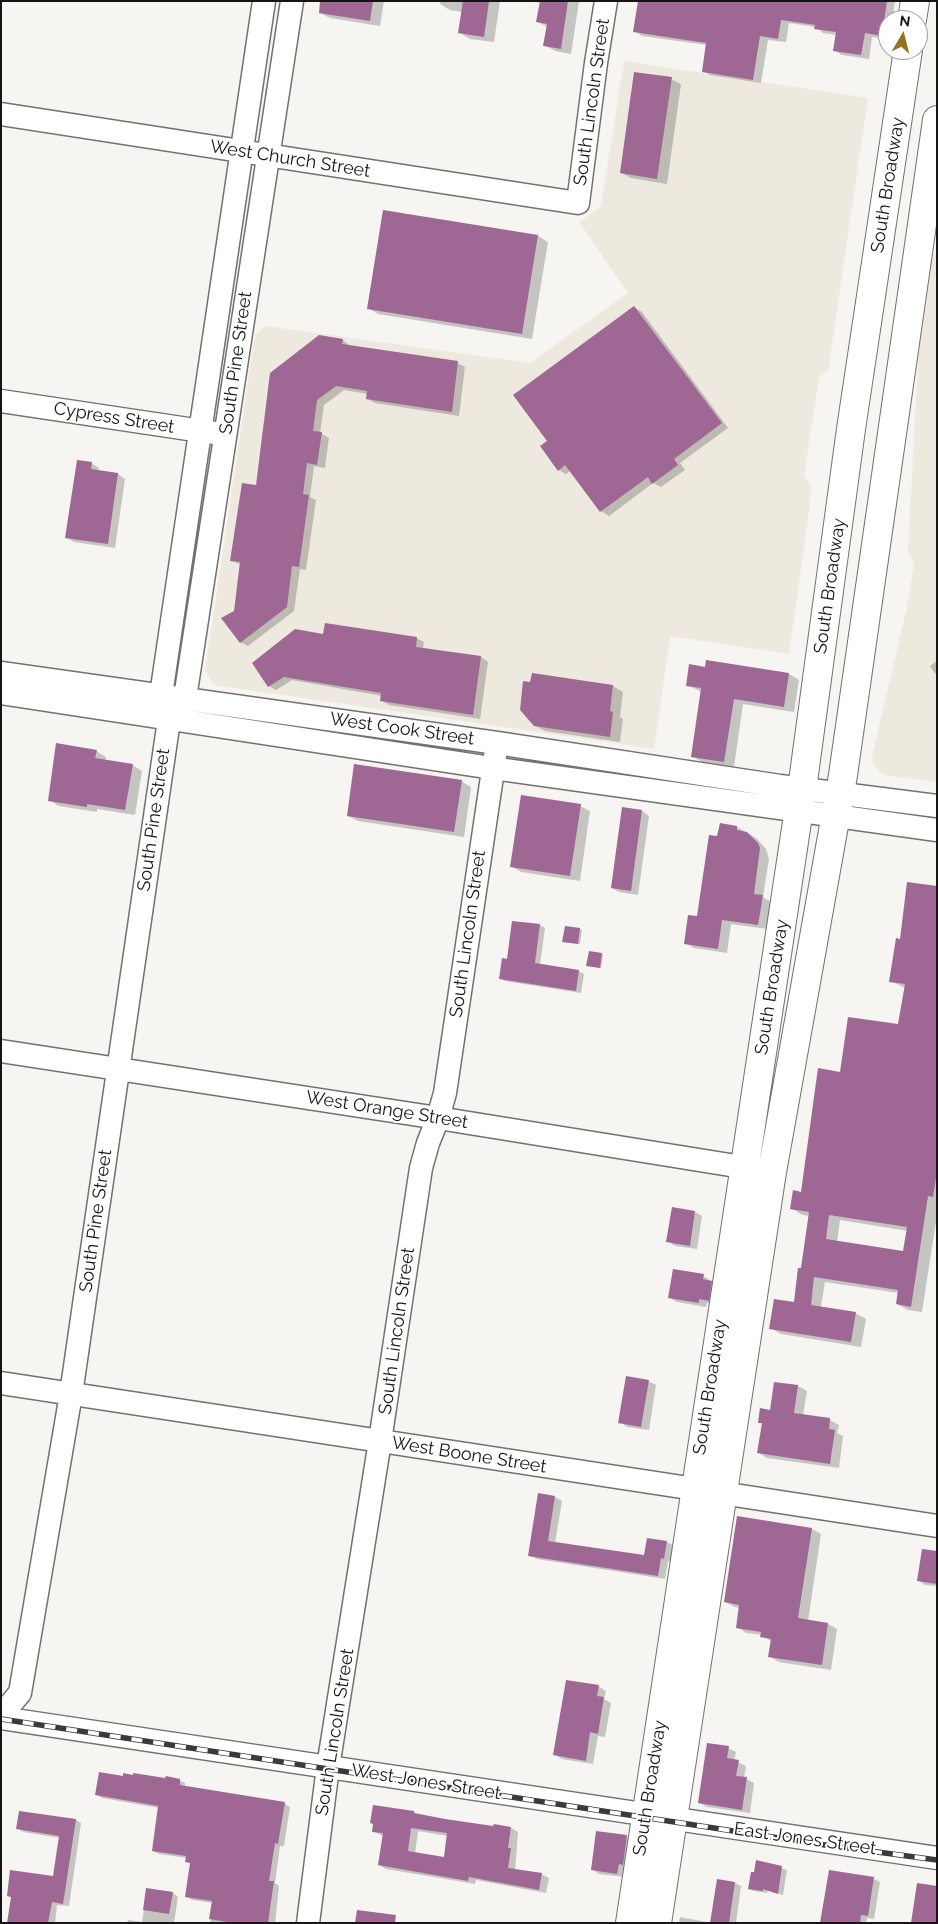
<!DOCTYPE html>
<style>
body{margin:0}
#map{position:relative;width:938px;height:1924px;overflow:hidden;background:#f6f5f2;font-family:Raleway,sans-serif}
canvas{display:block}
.frame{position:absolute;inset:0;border:2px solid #161514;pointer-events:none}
.north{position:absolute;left:878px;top:10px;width:50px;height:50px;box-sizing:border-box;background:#fff;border:1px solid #a2a1a1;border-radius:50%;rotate:8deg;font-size:14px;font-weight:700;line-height:20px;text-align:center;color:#161514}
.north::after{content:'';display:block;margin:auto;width:18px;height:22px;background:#93751b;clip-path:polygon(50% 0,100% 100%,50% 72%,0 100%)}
</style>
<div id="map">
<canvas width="938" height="1924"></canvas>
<div class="frame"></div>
<div class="north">N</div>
</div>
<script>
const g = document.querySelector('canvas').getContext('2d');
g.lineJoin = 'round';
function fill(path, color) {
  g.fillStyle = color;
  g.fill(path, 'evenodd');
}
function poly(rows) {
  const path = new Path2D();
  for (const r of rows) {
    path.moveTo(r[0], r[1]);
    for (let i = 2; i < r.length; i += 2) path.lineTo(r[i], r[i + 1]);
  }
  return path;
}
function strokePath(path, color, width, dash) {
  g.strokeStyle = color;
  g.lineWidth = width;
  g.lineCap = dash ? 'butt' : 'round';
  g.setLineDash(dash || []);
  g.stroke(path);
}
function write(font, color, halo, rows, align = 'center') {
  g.font = font + ' Raleway,sans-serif';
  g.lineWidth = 4;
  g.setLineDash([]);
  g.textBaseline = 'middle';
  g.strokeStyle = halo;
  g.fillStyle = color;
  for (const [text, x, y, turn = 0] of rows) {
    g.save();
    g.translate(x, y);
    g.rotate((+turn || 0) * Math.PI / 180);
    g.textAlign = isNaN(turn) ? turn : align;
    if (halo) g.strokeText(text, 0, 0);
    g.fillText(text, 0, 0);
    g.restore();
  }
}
fill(poly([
 [624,61,868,98,828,371,819,377,804,476,812,488,789,654,670,636,654,749,214,685,205,671,255,335,266,326,530,363,628,293,579,222,601,207],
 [924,252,937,254,937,782,884,775,874,765,872,756,907,607,914,564,908,551]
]), '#ede9df');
fill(poly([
 [322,1,384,1,380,26,330,18,320,13],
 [441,1,500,1,494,42,470,39,460,33,463,12,450,10,440,4],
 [528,1,579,1,571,54,555,51,545,45,547,27,538,22,541,3],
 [639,1,893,1,895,2,892,20,888,20,888,39,872,37,869,59,842,55,834,50,837,35,823,33,816,27,789,23,786,42,768,40,761,83,710,75,703,71,707,45,642,36,635,31],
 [671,79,681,84,667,184,631,178,621,173],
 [538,236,548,242,532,339,378,314,368,308],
 [634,307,642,312,728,428,680,463,685,470,661,487,653,483,609,516,601,511,571,470,566,474,559,470,549,441],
 [343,340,350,346,457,363,465,367,459,416,375,403,368,399,368,394,344,390,324,405,320,433,329,438,325,468,314,466,310,497,316,500,306,570,300,569,294,611,248,646,240,642,235,612,241,565,231,560,257,486],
 [91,463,99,468,98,471,118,474,125,479,115,548,74,542,67,538],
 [324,635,416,638,424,642,423,649,481,657,488,662,480,719,389,705,381,700,382,696,292,680,276,690,269,686],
 [707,661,789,674,799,680,794,712,743,704,734,767,702,762,692,756,702,692,687,685,706,668],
 [937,661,937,676,930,666],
 [613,686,623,692,620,717,623,719,620,742,545,731,534,725],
 [96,751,106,757,106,761,132,765,142,771,135,815,97,809,97,812,59,806,49,800],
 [461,781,471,787,464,837,358,821,348,816],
 [580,806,590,811,580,881,521,872,511,866],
 [642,811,649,816,638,895,619,892,612,888],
 [737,827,756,838,766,849,769,859,763,897,771,902,767,929,731,924,727,953,694,948,685,943,698,918,718,838],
 [937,888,937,1215,922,1312,908,1310,897,1304,899,1293,825,1282,821,1307,855,1313,866,1319,861,1347,781,1334,771,1328,795,1303,810,1216,802,1215,791,1208,802,1193,841,1073,900,1026,905,988,891,981,901,940],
 [840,1220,908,1231,904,1253,837,1242],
 [513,922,540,925,545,928,540,965,579,971,584,974,581,993,505,981,500,978,508,960],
 [580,929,582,930,580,944,566,942],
 [602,954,603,955,601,968,590,966],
 [695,1212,702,1216,697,1249,675,1246,668,1241],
 [703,1276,719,1286,716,1304,707,1303,706,1307,677,1302,670,1298],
 [648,1381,656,1385,649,1430,627,1427,620,1422],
 [775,1383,798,1386,807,1391,803,1416,830,1420,839,1425,837,1433,843,1436,839,1468,767,1458,759,1453,763,1424,759,1422,771,1411],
 [555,1497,562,1501,555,1543,645,1557,667,1542,674,1546,671,1562,668,1561,665,1579,537,1559,529,1555],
 [812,1529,821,1534,808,1621,828,1624,837,1629,831,1670,779,1662,770,1657,772,1642,762,1635,746,1633,737,1627,740,1608,735,1607,725,1602],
 [937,1552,937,1586,925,1585,918,1580],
 [598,1686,606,1691,604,1699,611,1703,605,1737,598,1736,593,1764,562,1759,555,1755],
 [728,1748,736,1752,734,1761,746,1766,744,1778,754,1783,750,1813,707,1807,699,1803],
 [124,1777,179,1780,185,1783,185,1788,284,1803,290,1807,284,1846,280,1846,275,1883,279,1886,275,1923,210,1923,213,1903,192,1900,187,1897,191,1864,186,1861,187,1858,159,1854,153,1851,159,1808,102,1798,96,1794],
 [414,1812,419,1816,494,1828,511,1828,518,1832,515,1870,541,1874,549,1878,546,1893,476,1880,475,1884,386,1869,379,1865,383,1836,373,1831],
 [418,1831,448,1836,445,1858,415,1854],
 [76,1820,81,1823,69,1906,57,1905,55,1923,9,1923,54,1877,60,1838,23,1832,18,1828],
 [597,1832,627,1837,634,1841,625,1877,599,1874,592,1869],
 [757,1861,787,1870,783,1895,768,1891,767,1893,754,1891,749,1889,755,1874],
 [874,1879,880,1882,874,1919,867,1918,866,1923,822,1923],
 [735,1883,741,1886,736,1923,679,1923,680,1917,712,1923],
 [147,1890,173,1893,178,1897,174,1923,127,1923,128,1920,142,1922]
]), '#0003');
fill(poly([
 [320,1,373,1,370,21,319,13],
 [463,1,489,1,484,37,458,33],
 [540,1,568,1,561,49,543,46,547,24,536,22],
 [638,1,887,1,882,36,865,33,861,55,833,51,836,32,814,29,815,25,781,20,778,39,760,36,753,80,702,72,706,43,633,32],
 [634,72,672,77,657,179,620,173],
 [383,210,538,235,522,334,367,309],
 [634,306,722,423,674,459,678,465,652,484,648,477,600,512,565,465,558,471,540,446,547,441,513,395],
 [319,335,343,339,342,344,458,361,452,412,366,399,367,391,336,386,317,400,313,431,322,432,317,465,307,463,303,494,309,495,299,567,292,566,287,607,240,643,221,618,234,611,240,562,230,561,242,483,256,485,270,373],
 [77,460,92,462,91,469,118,473,108,544,65,538],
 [325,623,417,637,416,647,481,656,473,715,380,701,381,693,284,677,268,687,252,663,295,629,323,634],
 [706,660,789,673,784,707,734,699,724,762,691,757,701,688,686,686,689,664,705,667],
 [532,673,613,685,610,711,613,712,610,737,534,726,520,710,523,681,530,682],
 [56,743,97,750,95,758,133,764,125,810,87,804,87,807,48,801],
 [354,764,462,780,454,832,347,816],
 [521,795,581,804,570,876,510,867],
 [622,807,642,810,631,891,611,888],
 [720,823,737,826,737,830,747,832,758,843,760,848,754,894,763,895,758,925,722,920,718,949,684,944,688,915,697,916,709,835,717,836],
 [907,882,937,886,937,1172,933,1197,928,1196,911,1307,896,1304,898,1290,814,1277,811,1305,856,1312,851,1342,769,1329,774,1299,794,1302,798,1268,801,1268,809,1212,790,1209,793,1190,801,1192,818,1068,840,1072,848,1017,898,1024,905,984,889,982,896,938,900,939],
 [829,1215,907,1227,903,1251,826,1239],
 [512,921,540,924,535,963,579,970,576,991,499,979,502,958,507,959],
 [565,926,580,928,578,944,562,942],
 [589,951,602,953,600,968,586,966],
 [672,1207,695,1211,690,1246,666,1242],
 [673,1269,704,1274,703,1279,712,1281,709,1301,699,1299,699,1303,668,1298],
 [626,1376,649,1380,641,1427,618,1423],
 [774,1382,798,1385,794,1413,830,1418,829,1429,835,1430,830,1464,757,1453,762,1423,758,1423,760,1408,770,1410],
 [538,1493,555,1496,548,1541,644,1555,647,1538,667,1541,664,1559,661,1558,658,1576,528,1556],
 [737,1516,812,1528,798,1618,828,1623,822,1665,768,1657,771,1639,760,1637,761,1632,736,1628,739,1605,724,1602],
 [922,1549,937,1551,937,1584,917,1581],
 [566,1680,599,1685,597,1696,604,1697,598,1734,590,1732,586,1761,553,1755],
 [707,1743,729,1746,727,1758,739,1760,736,1776,747,1777,742,1810,698,1803],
 [99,1772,123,1776,123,1773,133,1775,133,1773,165,1778,166,1776,180,1779,180,1785,285,1802,278,1844,275,1843,269,1881,274,1881,268,1923,233,1923,209,1919,212,1901,185,1897,190,1863,185,1862,186,1856,152,1851,158,1806,95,1795],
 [373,1805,414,1811,414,1813,445,1819,493,1826,494,1824,511,1827,508,1848,511,1848,508,1868,542,1873,539,1890,469,1877,468,1881,378,1865,383,1833,372,1832,373,1824,370,1823],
 [411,1828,447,1833,444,1857,408,1851],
 [19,1811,76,1819,63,1904,52,1902,48,1923,7,1923,11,1897,7,1896,10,1870,53,1876,59,1836,16,1829],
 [596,1831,627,1835,623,1865,619,1864,617,1874,591,1870],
 [756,1860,782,1866,778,1894,763,1889,763,1891,748,1889,751,1872,754,1872],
 [829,1870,874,1877,868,1916,861,1915,860,1923,820,1923],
 [717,1879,735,1882,729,1923,710,1923],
 [917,1883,937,1886,937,1923,911,1923],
 [146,1888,173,1892,169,1914,143,1910],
 [357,1910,396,1915,395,1923,355,1923]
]), '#9f6793');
const minor = poly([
 [1,114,578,203,596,63,606,1],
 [1,401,215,433],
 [1,673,497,743,780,786,937,806],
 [1,693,492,768,937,830],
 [177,709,185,698,292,1],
 [1,1051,438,1118,761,1170],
 [1,1383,937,1526],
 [1,1715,20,1693,71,1394,169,720,161,695,264,1],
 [1,1718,937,1858],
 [308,1923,328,1767,380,1441,421,1168,428,1143,438,1118,445,1093,497,743]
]);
const major = poly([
 [912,20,915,1],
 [630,1923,802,789,851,429,908,50],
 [657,1923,772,1172,843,775,937,120]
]);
strokePath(minor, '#71716e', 25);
strokePath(major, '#71716e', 30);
strokePath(minor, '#fff', 22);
strokePath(major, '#fff', 28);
const rail = poly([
 [1,1719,825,1845,937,1860]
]);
strokePath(rail, '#3b3a39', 5.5);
strokePath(rail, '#fff', 4, [11]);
write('18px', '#161514', '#fff', [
 ["South Lincoln Street",592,102,-82],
 ["West Church Street",290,159,9],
 ["South Broadway",888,185,-81],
 ["South Pine Street",236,363,-82],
 ["Cypress Street",114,418,9],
 ["South Broadway",830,586,-82],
 ["West Cook Street",402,729,8],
 ["South Pine Street",154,820,-82],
 ["South Lincoln Street",468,934,-82],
 ["South Broadway",772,987,-81],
 ["West Orange Street",387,1110,9],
 ["South Pine Street",96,1221,-82],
 ["South Lincoln Street",397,1331,-82],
 ["South Broadway",710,1387,-81],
 ["West Boone Street",469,1455,9],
 ["South Lincoln Street",335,1732,-81],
 ["West Jones Street",426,1782,9],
 ["South Broadway",650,1788,-81],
 ["East Jones Street",805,1839,8]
]);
</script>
